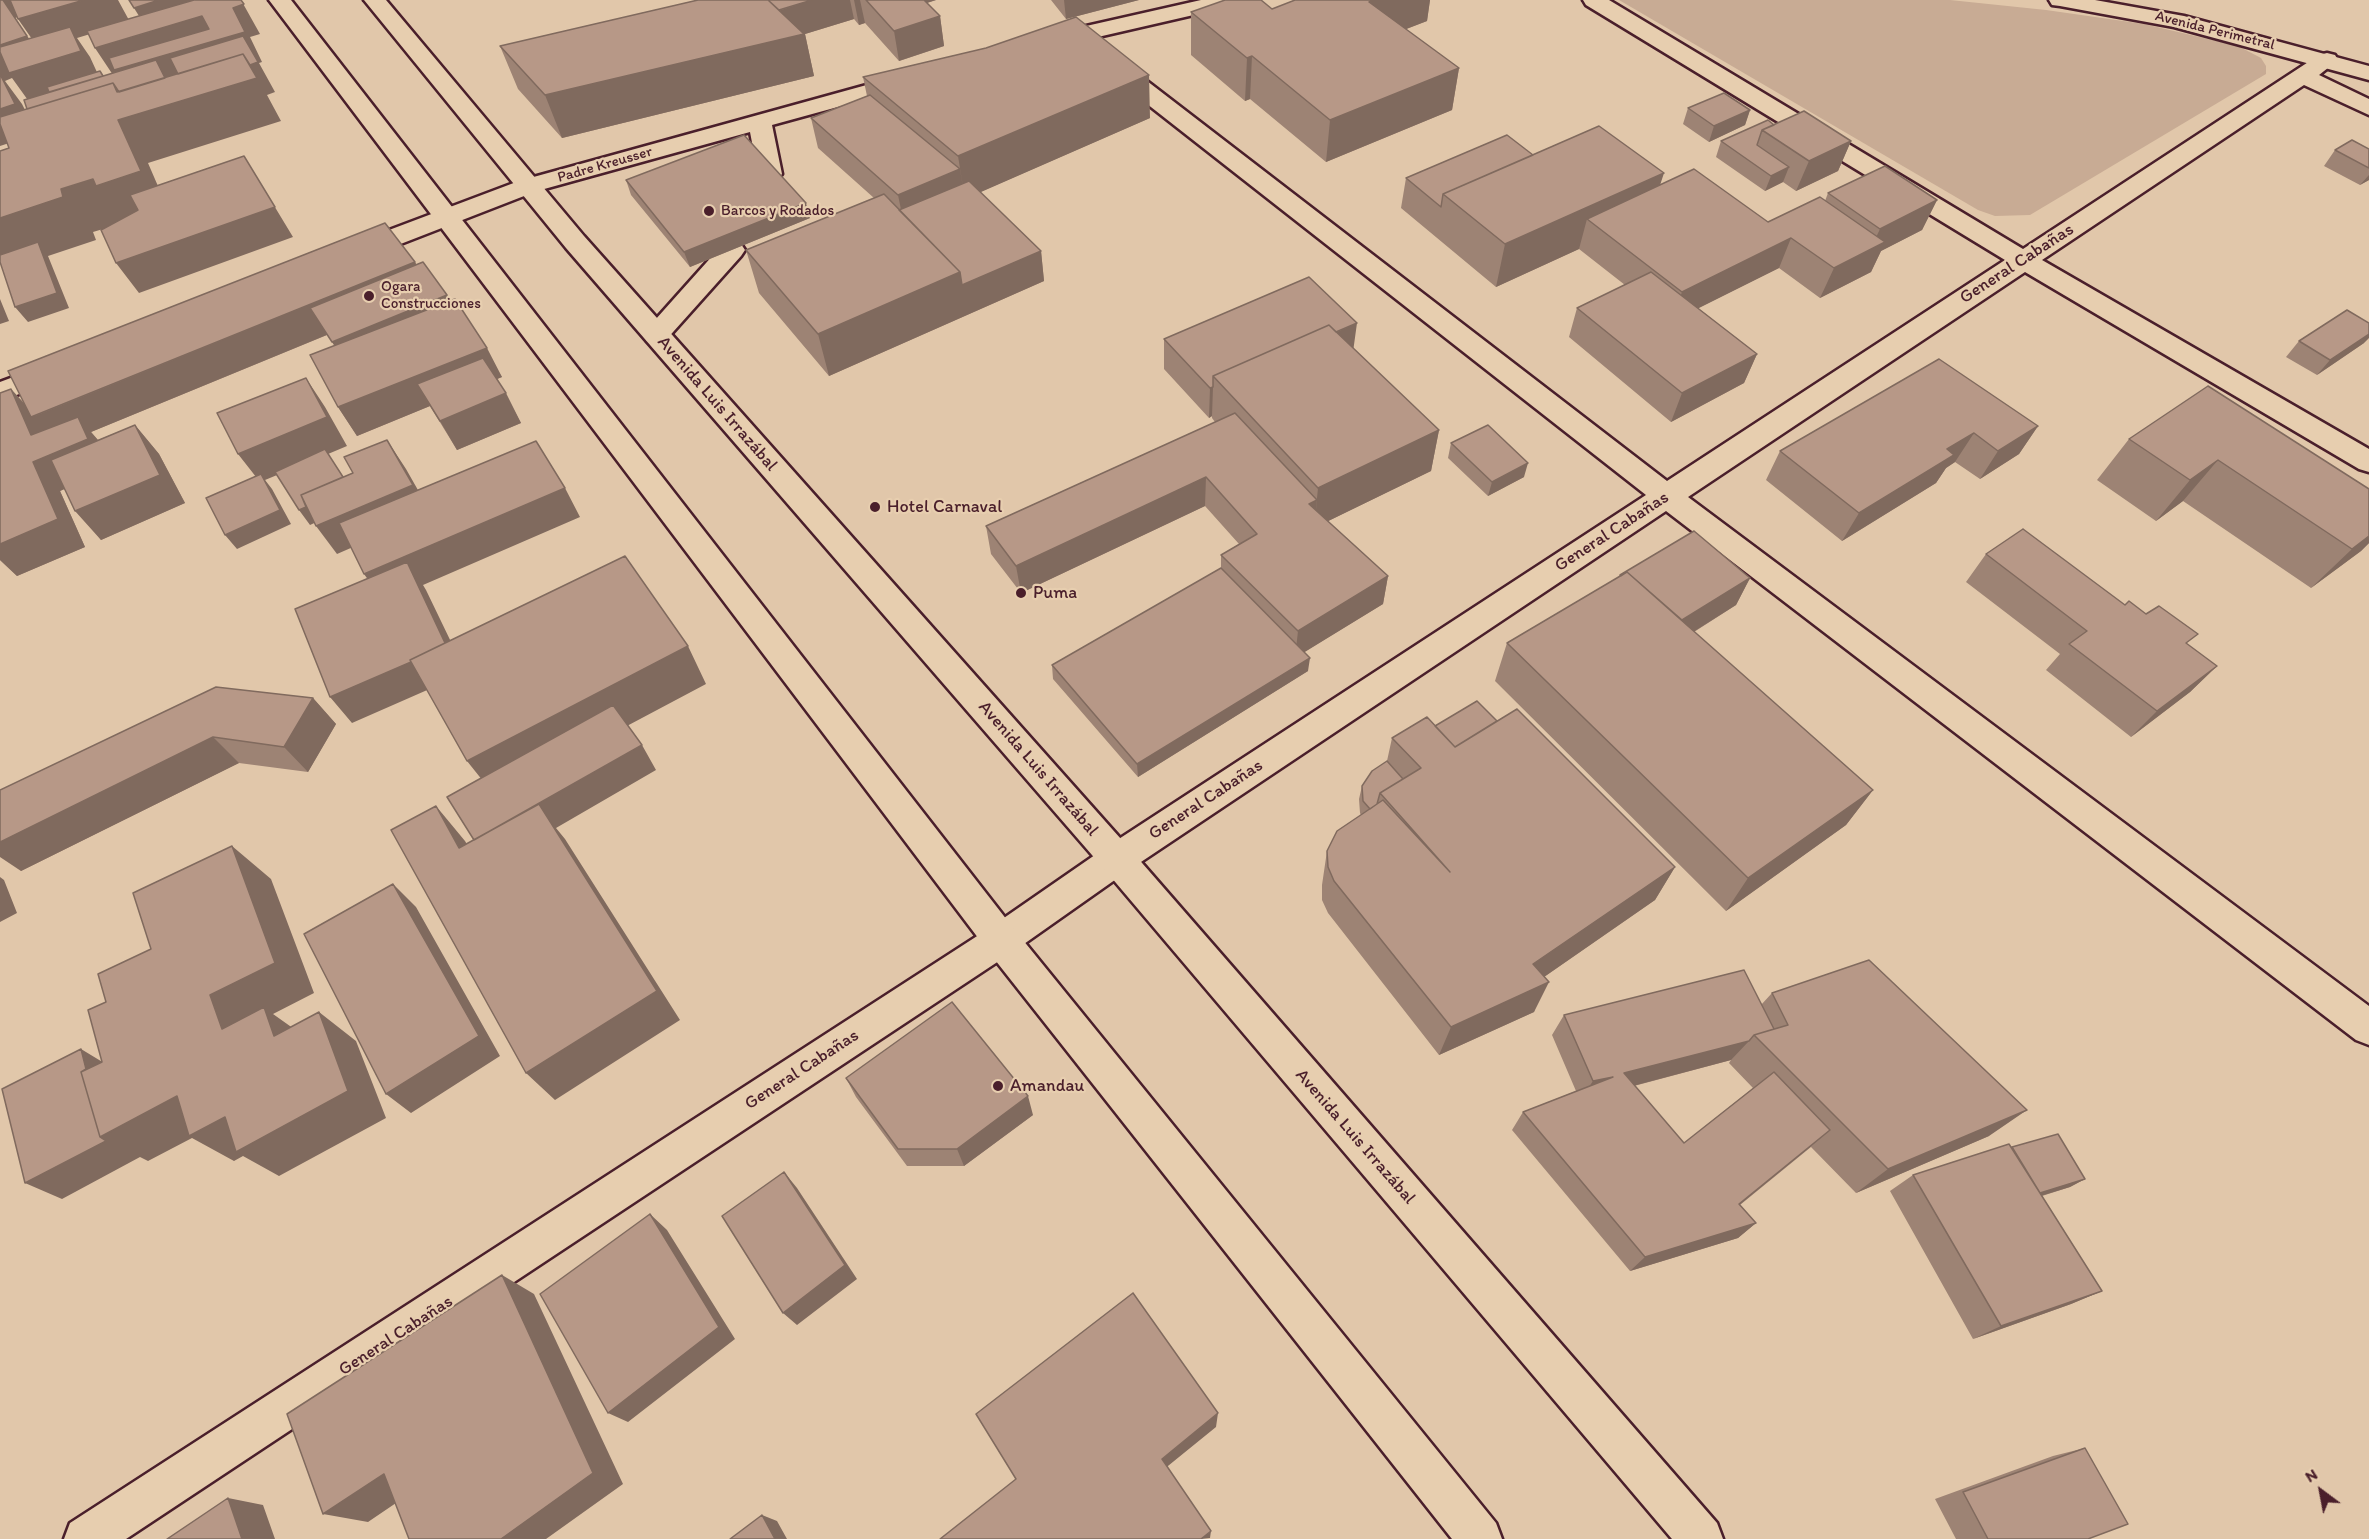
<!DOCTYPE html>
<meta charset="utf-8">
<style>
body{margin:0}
#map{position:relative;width:2369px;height:1539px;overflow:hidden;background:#e1c7aa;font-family:Itim,sans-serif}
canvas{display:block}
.north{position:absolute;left:2291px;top:1461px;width:60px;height:60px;-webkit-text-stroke:4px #e7ceaf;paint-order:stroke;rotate:328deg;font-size:16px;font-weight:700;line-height:24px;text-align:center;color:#4a1f2b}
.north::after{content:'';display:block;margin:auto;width:21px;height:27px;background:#4a1f2b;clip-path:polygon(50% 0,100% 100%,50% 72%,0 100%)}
</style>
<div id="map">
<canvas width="2369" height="1539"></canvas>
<div class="north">N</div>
</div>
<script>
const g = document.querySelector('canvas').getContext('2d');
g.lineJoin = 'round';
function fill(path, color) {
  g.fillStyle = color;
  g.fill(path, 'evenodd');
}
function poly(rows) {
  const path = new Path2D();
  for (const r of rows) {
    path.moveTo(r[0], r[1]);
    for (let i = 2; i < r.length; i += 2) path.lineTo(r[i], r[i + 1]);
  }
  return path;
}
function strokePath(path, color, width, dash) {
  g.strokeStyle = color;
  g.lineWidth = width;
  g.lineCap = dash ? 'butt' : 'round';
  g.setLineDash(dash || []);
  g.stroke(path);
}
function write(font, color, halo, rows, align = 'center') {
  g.font = font + ' Itim,sans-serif';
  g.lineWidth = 4.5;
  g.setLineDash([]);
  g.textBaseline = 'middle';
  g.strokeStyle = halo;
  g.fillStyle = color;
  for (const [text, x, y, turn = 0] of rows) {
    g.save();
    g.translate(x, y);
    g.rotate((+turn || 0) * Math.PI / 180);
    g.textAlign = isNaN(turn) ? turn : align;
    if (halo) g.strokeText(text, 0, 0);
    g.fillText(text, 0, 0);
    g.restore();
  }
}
fill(poly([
 [1619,0,1950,0,2046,10,2144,24,2238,46,2261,58,2266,66,2266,74,2030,215,1995,216,1978,210]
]), '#c8ab94');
const minor = poly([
 [1201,0,1240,0,1237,5,1050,48,1042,46,1039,41,1042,36,1201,0],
 [1583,0,1609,0,2023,249,2319,55,2327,53,2335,55,2338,60,2319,75,2369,99,2369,115,2304,85,2042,260,2369,449,2369,472,2359,469,2025,272,1688,497,2369,1006,2369,1045,2356,1040,1666,511,1129,870,1014,951,126,1539,64,1539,70,1523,988,929,1105,848,1646,495,1105,71,1102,66,1105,61,1121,61,1667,481,2005,260,1586,5,1583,0],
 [910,73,918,75,921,80,918,85,772,125,782,174,778,179,770,181,762,179,758,174,750,132,537,191,362,259,353,261,344,259,340,253,344,247,519,181,910,73],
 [732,242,741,244,745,250,741,256,665,341,656,344,647,341,643,335,647,329,723,244,732,242],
 [56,361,66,363,69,370,66,377,0,401,0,382,56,361]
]);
const major = poly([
 [2049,0,2095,0,2184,16,2369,66,2369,80,2174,27,2060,6,2052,5,2049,0]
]);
const highway = poly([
 [269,0,291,0,1014,929,1496,1523,1502,1539,1452,1539,988,951,269,0],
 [364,0,386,0,584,236,1129,848,1717,1523,1723,1539,1672,1539,1105,870,566,248,364,0]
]);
strokePath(minor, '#4a1f2b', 5);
strokePath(major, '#4a1f2b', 5);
strokePath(highway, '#4a1f2b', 5);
fill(minor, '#e7ceaf');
fill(major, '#e7ceaf');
fill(highway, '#e7ceaf');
fill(poly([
 [698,0,936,0,927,3,940,16,944,46,899,61,865,23,859,25,854,19,805,34,814,76,562,138,518,89,500,46],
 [1051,0,1139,0,1066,19],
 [1295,0,1430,0,1427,21,1406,29,1459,68,1452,110,1326,162,1250,99,1245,101,1191,55,1191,12,1272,9],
 [863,77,1150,118,980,192,1041,251,1044,281,829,376,759,293,746,250,874,198,818,148,811,118,867,96],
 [1688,108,1750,110,1745,125,1709,142,1683,124],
 [1774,125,1851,141,1838,171,1796,191,1783,182,1765,191,1716,157,1721,141],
 [2369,149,2369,180,2360,185,2324,166,2335,150],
 [1533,155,1660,185,1768,222,1825,201,1828,193,1937,200,1922,230,1881,251,1871,272,1820,298,1779,268,1698,308,1757,354,1744,383,1671,422,1569,337,1577,308,1625,285,1579,249,1496,287,1401,208,1406,178],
 [626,180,810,218,690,267,631,195],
 [415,262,416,265,447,295,450,301,502,377,497,379,521,423,457,450,430,406,357,436,338,407,335,346,327,335,91,432,98,440,135,425,159,454,185,503,101,540,64,489,60,491,85,547,17,576,0,560,0,393,11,389,24,403],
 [1164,339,1353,348,1439,430,1431,471,1328,521,1388,576,1383,604,1304,652,1308,671,1138,777,1053,679,1052,665,1221,568,1221,555,1239,544,1205,506,1021,593,991,554,986,526,1215,422,1212,418,1212,416,1209,418,1164,369],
 [2299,341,2364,343,2317,375,2286,357],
 [2038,426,2019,454,1980,479,1955,462,1946,468,1936,483,1842,541,1766,480,1780,451],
 [2129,439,2369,489,2369,543,2361,551,2311,588,2183,501,2156,521,2097,480],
 [1451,443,1524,477,1488,496,1448,458],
 [1986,554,2125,605,2188,645,2217,666,2190,692,2131,737,2046,670,2060,654,1966,582],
 [1620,575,1750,578,1736,605,1694,632,1873,790,1846,825,1726,911,1495,681,1507,643,1619,577],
 [313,698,336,724,308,772,239,763,21,871,0,790],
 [1497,721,1675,867,1655,900,1544,977,1534,1012,1439,1055,1328,913,1322,900,1322,885,1327,851,1361,815,1360,813,1359,799,1362,786,1387,761,1392,738],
 [1772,993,1989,1136,1856,1193,1811,1147,1740,1205,1756,1223,1738,1238,1630,1271,1512,1130,1523,1112,1576,1091,1552,1035,1564,1015,1761,1005],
 [1731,1060,1729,1063,1753,1088,1684,1143,1634,1086],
 [846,1078,1033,1115,964,1166,907,1166,856,1097],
 [2012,1147,2085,1179,2070,1187,2042,1196,2102,1291,2071,1304,1973,1339,1890,1191,1913,1175],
 [2085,1448,2088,1539,1956,1539,1935,1499,2053,1456]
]), '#9d8374');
fill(poly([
 [0,0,73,0,15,18,45,62,39,49,18,19,84,0,118,0,130,22,77,38,90,57,101,81,30,103,12,78,5,81,22,104,37,134,0,146],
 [159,0,241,0,260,34,250,37,262,62,259,63,275,92,267,95,281,121,148,163,170,214,123,223,93,232,96,240,48,256,69,308,28,322,15,307,6,270,0,263,0,218,61,189,93,179,141,171,54,150,100,71,111,86,113,83,115,78,95,48,149,32,134,8],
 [812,0,850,0,854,19,805,34,814,76,562,138,545,95,772,13],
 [854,0,860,0,865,23,859,25],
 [866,0,936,0,882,17],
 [1064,0,1139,0,1066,19],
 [1374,0,1430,0,1427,21,1365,45,1369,2],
 [940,16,944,46,899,61,894,31],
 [1252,56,1250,99,1245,101,1247,58],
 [1459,68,1452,110,1326,162,1330,120],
 [1149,75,1150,118,965,199,958,156],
 [1750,110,1745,125,1709,142,1714,126],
 [1851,141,1838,171,1796,191,1809,161],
 [244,156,293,237,139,293,116,263],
 [1789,167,1783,182,1765,191,1771,176],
 [960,169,965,199,904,224,898,195],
 [1664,173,1650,216,1587,219,1579,249,1496,287,1505,244],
 [2369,175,2369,180,2360,185],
 [1937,200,1922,230,1881,251,1871,272,1820,298,1834,268,1870,250,1880,229],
 [806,203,810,218,690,267,684,252],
 [1791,238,1779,268,1671,322,1682,292],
 [1041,251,1044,281,829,376,818,334,960,272],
 [415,262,431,292,91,432,103,446,113,468,60,491,85,547,17,576,0,560,0,544,33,462,31,435,11,389,35,416],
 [447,295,462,324,351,371,332,342],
 [0,299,9,321,0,324],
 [1357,323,1353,352,1220,384],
 [2369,334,2369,338,2364,343,2317,375,2330,360],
 [487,348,502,377,431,406,417,384,430,406,357,436,338,407],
 [1757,354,1744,383,1671,422,1682,393],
 [306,378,325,407,347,446,328,454,360,502,310,525,299,510,328,454,265,480,272,489,291,524,237,549,225,535,260,482,238,454],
 [1213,387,1212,416,1209,418,1210,388],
 [506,393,521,423,457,450,440,421],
 [135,425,159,454,185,503,101,540,75,511],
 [2038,426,2019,454,1980,479,1998,451],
 [1439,430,1431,471,1314,528,1318,488],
 [1974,433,1955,462,1946,468,1936,483,1842,541,1859,513,1947,449],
 [387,440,406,469,431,513,337,554,316,526],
 [2218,460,2183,501,2156,521,2190,480],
 [1528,463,1524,477,1488,496,1492,482],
 [1206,477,1205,506,1021,593,1016,566],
 [565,488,580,517,423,585,426,590,466,673,352,723,330,697,384,602,364,574],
 [1317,500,1314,528,1309,504],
 [2369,536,2369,543,2361,551,2311,588,2352,549],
 [1388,576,1383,604,1295,658,1298,631],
 [1750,578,1736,605,1663,651,1675,624],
 [688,646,706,684,495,796,467,761],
 [1310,658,1308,671,1138,777,1137,764],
 [2217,666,2190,692,2131,737,2157,711],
 [313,698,336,724,308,772,284,747],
 [213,737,239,763,21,871,0,857,0,842],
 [642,745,656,770,556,828,565,839,680,1020,555,1100,526,1073,474,840],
 [1873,790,1846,825,1726,911,1748,878],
 [436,806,465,841,489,882,459,848],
 [232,846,271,879,314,993,273,1014,304,1036,313,1064,222,1029,210,995],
 [1675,867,1655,900,1518,995,1533,964],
 [0,877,4,880,17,913,0,922],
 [393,884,416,907,500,1056,411,1113,386,1094],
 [1549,982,1534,1012,1439,1055,1451,1027],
 [319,1012,356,1041,386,1118,279,1176,243,1156,234,1161,192,1138,148,1161,140,1157,62,1199,25,1183,100,1137,81,1049,114,1069,129,1121],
 [1749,1041,1731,1060,1610,1092,1624,1073],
 [1613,1077,1580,1100,1593,1081],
 [1028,1096,1033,1115,964,1166,957,1149],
 [2027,1110,1989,1136,1856,1193,1888,1169],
 [1830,1130,1810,1147,1721,1220,1739,1204],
 [784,1172,797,1188,857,1279,797,1325,783,1313],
 [2085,1179,2070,1187,2011,1205,2025,1197],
 [650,1214,667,1230,735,1339,628,1422,608,1413],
 [1756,1223,1738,1238,1630,1271,1645,1257],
 [502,1275,534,1294,623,1484,546,1539,501,1539],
 [2102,1291,2071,1304,1973,1339,2001,1326],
 [1218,1413,1216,1427,1163,1470,1162,1459],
 [384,1474,424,1484,368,1522,323,1514],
 [228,1498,263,1505,275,1539,242,1539],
 [762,1515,777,1521,787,1539,775,1539],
 [1211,1531,1210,1538,1201,1539]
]), '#806a5e');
const building = poly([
 [0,0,3,0,27,36,0,45,0,0],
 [10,0,84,0,18,19,10,0],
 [129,0,159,0,134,8,129,0],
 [194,0,241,0,244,4,233,8,245,32,114,70,109,58,209,29,202,16,95,48,87,31,194,0],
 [698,0,768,0,804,34,545,95,500,46,698,0],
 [768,0,812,0,779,10,768,0],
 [866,0,924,0,940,16,894,31,866,0],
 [1225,0,1261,0,1272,9,1295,0,1374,0,1369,2,1459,68,1330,120,1252,56,1247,58,1191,12,1225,0],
 [1076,17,1149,75,958,156,863,77,986,48,1076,17],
 [70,27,81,51,9,73,0,52,0,47,70,27],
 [243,36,258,62,250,65,243,54,178,74,170,58,243,36],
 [243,54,257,78,118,120,141,171,96,186,93,179,61,189,63,197,0,218,0,151,9,148,0,124,0,117,113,83,117,92,243,54],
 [156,60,165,78,119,92,113,83,27,109,24,100,156,60],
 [100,71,103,76,49,92,47,87,100,71],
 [0,74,15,104,0,109,0,74],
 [1724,93,1750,110,1714,126,1688,108,1724,93],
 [870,95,960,169,898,195,811,118,870,95],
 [1804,111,1851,141,1809,161,1762,130,1804,111],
 [1768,120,1774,125,1762,130,1757,145,1789,167,1771,176,1721,141,1768,120],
 [1599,126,1664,173,1505,244,1443,194,1599,126],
 [744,135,806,203,684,252,626,180,744,135],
 [1507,135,1533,155,1443,194,1441,207,1406,178,1507,135],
 [2352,140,2369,149,2369,168,2335,150,2352,140],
 [244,156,275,207,116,263,101,230,138,210,130,195,244,156],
 [1885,166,1937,200,1880,229,1828,193,1885,166],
 [1694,169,1768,222,1820,197,1885,242,1834,268,1791,238,1682,292,1587,219,1694,169],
 [969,181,1041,251,962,285,960,272,899,210,969,181],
 [884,194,960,272,818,334,746,250,884,194],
 [385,223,415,262,31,417,8,371,385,223],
 [38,242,57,293,15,307,0,262,0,255,38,242],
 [423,262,447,295,332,342,310,308,423,262],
 [1651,272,1757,354,1682,393,1577,308,1651,272],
 [1309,277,1357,323,1336,332,1329,325,1213,376,1213,387,1210,388,1164,339,1309,277],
 [455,299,487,348,338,407,310,355,455,299],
 [2347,310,2369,323,2369,334,2330,360,2299,341,2347,310],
 [1329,325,1439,430,1318,488,1213,376,1329,325],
 [483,358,506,393,440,421,417,384,483,358],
 [1939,359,2038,426,1998,451,1974,433,1947,449,1954,455,1859,513,1780,451,1939,359],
 [306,378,327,417,238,454,217,413,306,378],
 [2208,386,2369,489,2369,536,2352,549,2218,460,2190,480,2129,439,2208,386],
 [11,389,31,435,78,417,88,439,33,462,58,519,0,544,0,393,11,389],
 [1235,413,1317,500,1309,504,1388,576,1298,631,1221,555,1257,534,1206,477,1016,566,986,526,1235,413],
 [135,425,160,475,75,511,51,460,135,425],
 [1488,425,1528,463,1492,482,1451,443,1488,425],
 [387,440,413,485,316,526,301,495,353,473,344,457,387,440],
 [536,441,565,488,364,574,339,523,536,441],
 [325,449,343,477,301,495,306,507,299,510,275,472,325,449],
 [261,474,280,510,225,535,206,498,261,474],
 [2023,529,2125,605,2129,601,2146,614,2159,606,2198,634,2186,643,2217,666,2157,711,2069,644,2087,631,1986,554,2023,529],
 [1694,531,1750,578,1682,620,1627,572,1621,576,1620,575,1694,531],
 [625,556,688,646,467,761,410,660,625,556],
 [407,562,445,643,410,660,411,662,330,697,295,609,407,562],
 [1221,568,1310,658,1137,764,1052,665,1221,568],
 [1627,572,1873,790,1748,878,1507,643,1627,572],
 [216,687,313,698,284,747,213,737,0,842,0,790,216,687],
 [1477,701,1497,721,1455,747,1435,726,1477,701],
 [613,705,642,745,474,840,447,797,613,705],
 [1517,709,1675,867,1533,964,1549,982,1451,1027,1334,881,1328,867,1327,851,1337,831,1383,800,1450,872,1380,793,1421,768,1392,738,1427,717,1455,747,1517,709],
 [1387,761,1403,779,1380,793,1377,804,1370,809,1363,801,1362,786,1372,771,1387,761],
 [539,804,657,991,526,1073,391,830,436,806,459,848,539,804],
 [232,846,275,963,210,995,222,1029,264,1007,274,1036,319,1012,348,1091,236,1152,225,1117,189,1136,177,1096,100,1137,81,1072,102,1062,88,1010,106,1002,98,974,151,949,133,893,232,846],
 [393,884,479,1036,386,1094,304,934,393,884],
 [1869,960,2027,1110,1888,1169,1754,1035,1788,1025,1772,993,1869,960],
 [1744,970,1774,1029,1754,1035,1749,1041,1624,1073,1684,1143,1774,1072,1830,1130,1739,1204,1756,1223,1645,1257,1523,1112,1613,1077,1593,1081,1564,1015,1744,970],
 [952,1002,1028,1096,957,1149,898,1149,846,1078,952,1002],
 [81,1049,86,1069,81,1072,100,1137,106,1141,25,1183,2,1089,81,1049],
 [2058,1134,2085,1179,2040,1193,2012,1147,2058,1134],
 [2009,1144,2102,1291,2001,1326,1913,1175,2009,1144],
 [784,1172,845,1265,783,1313,722,1216,784,1172],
 [650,1214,719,1327,608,1413,540,1294,650,1214],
 [502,1275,593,1473,501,1539,409,1539,384,1474,323,1514,287,1414,502,1275],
 [1133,1293,1218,1413,1162,1459,1211,1531,1201,1539,940,1539,1016,1479,976,1414,1133,1293],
 [2085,1448,2128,1524,2088,1539,1988,1539,1963,1492,2085,1448],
 [228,1498,242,1539,167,1539,228,1498],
 [762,1515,775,1539,730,1539,762,1515]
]);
fill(building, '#b79887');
strokePath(building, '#806a5e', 1.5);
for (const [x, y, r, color] of [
 [709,211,6,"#4a1f2b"],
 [369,296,6,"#4a1f2b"],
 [875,507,6,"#4a1f2b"],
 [1021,593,6,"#4a1f2b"],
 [998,1086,6,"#4a1f2b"]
]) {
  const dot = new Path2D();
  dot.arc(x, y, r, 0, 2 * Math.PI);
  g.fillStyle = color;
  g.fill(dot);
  strokePath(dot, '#e7ceaf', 2);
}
write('15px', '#4a1f2b', '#e7ceaf', [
 ["Avenida Perimetral",2215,31,14],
 ["Padre Kreusser",605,165,-16]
]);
write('15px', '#4a1f2b', '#e7ceaf', [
 ["Barcos y Rodados",721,211],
 ["Ogara",381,287],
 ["Construcciones",381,304]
], 'left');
write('18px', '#4a1f2b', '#e7ceaf', [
 ["General Cabañas",2017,264,-33],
 ["Avenida Luis Irrazábal",717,404,49],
 ["General Cabañas",1612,532,-33],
 ["Avenida Luis Irrazábal",1038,769,49],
 ["General Cabañas",1206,800,-33],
 ["General Cabañas",802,1070,-33],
 ["Avenida Luis Irrazábal",1355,1137,49],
 ["General Cabañas",396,1336,-33]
]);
write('18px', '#4a1f2b', '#e7ceaf', [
 ["Hotel Carnaval",887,507],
 ["Puma",1033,593],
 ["Amandau",1010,1086]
], 'left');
</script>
